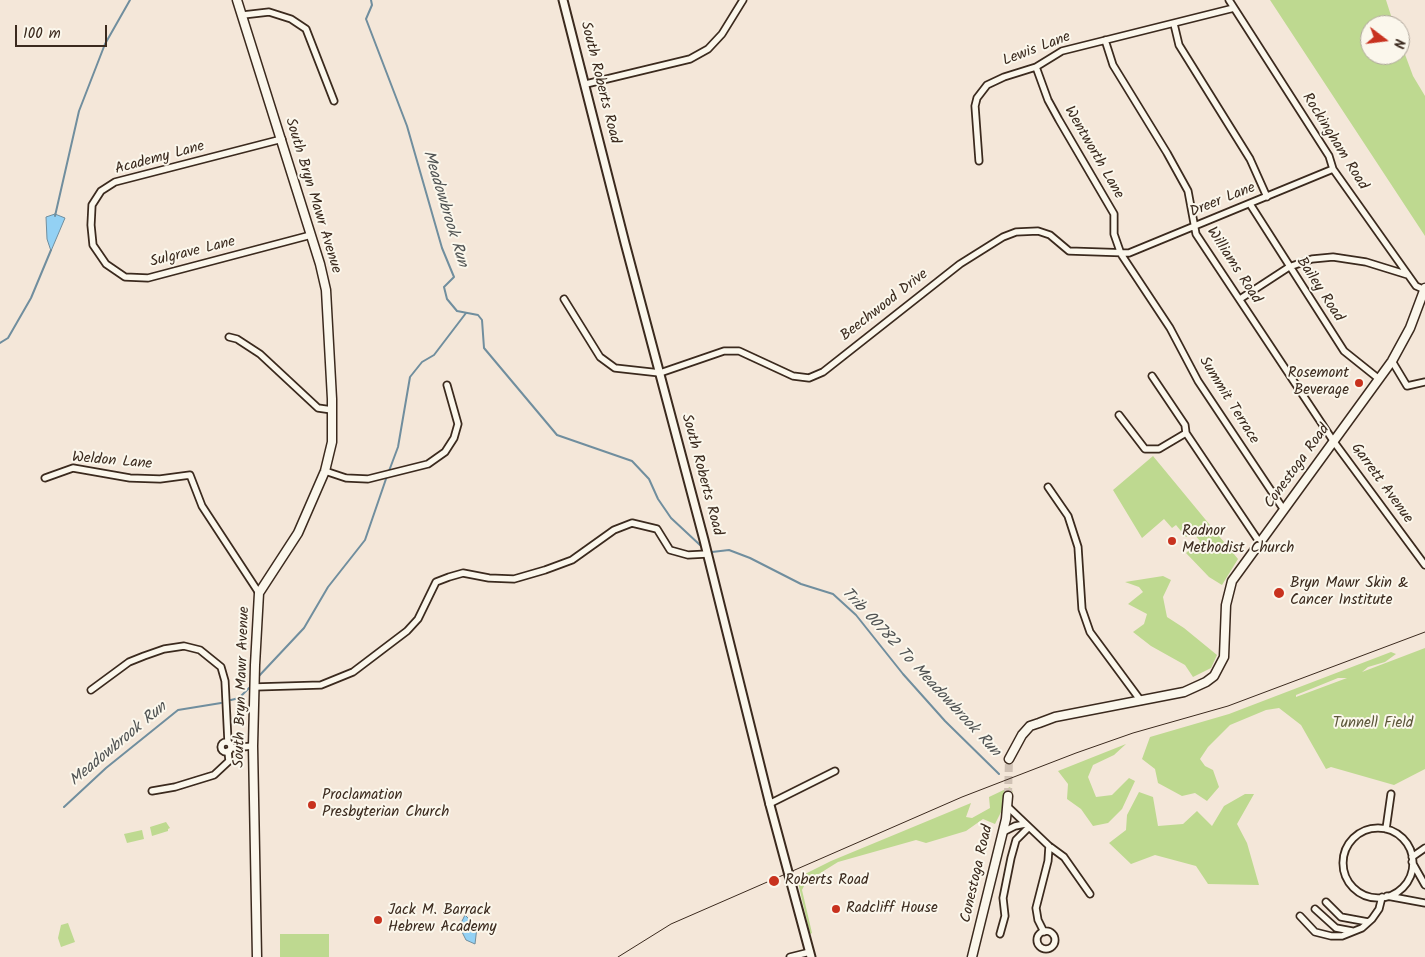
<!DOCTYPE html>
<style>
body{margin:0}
#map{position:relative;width:1425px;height:957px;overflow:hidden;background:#f4e7d9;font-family:Kalam,sans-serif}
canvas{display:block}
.north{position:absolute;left:1360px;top:15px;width:50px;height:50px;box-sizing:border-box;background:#fbf7ec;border:1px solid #aea59a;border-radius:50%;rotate:105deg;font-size:14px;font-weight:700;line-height:20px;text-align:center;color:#3b2a1e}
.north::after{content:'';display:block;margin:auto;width:18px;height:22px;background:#c8321e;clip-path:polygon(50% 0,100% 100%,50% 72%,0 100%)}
.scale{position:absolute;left:15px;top:25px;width:92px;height:22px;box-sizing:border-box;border:2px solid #3b2a1e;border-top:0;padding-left:6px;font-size:15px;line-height:18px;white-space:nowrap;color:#3b2a1e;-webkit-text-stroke:4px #fbf7ec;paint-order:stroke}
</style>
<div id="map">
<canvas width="1425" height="957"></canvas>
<div class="north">N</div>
<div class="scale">100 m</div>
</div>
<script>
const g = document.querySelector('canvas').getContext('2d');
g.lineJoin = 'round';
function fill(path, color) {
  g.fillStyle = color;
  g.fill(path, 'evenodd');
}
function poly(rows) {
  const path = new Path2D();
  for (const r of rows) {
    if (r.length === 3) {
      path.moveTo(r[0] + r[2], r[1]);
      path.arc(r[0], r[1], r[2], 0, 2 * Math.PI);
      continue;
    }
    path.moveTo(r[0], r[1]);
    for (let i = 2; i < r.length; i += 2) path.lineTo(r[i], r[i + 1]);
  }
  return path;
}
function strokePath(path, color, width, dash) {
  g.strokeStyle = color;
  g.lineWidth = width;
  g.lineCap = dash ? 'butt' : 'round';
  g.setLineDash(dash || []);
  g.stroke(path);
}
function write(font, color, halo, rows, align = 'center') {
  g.font = font + ' Kalam,sans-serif';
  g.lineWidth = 4;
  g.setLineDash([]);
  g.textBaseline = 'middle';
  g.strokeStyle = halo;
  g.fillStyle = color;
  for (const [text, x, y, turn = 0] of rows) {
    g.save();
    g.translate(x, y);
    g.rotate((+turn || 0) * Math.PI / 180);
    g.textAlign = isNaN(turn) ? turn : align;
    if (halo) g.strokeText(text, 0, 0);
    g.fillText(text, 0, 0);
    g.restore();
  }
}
fill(poly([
 [1270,0,1386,0,1394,25,1370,25,1370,55,1400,55,1400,41,1413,76,1425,96,1425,236],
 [1153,456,1238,559,1222,585,1209,577,1186,553,1200,541,1193,533,1186,537,1176,525,1172,528,1164,519,1142,538,1113,490],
 [1163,576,1171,580,1163,597,1167,617,1184,628,1217,655,1211,668,1193,677,1185,665,1151,646,1133,632,1144,624,1147,614,1128,604,1143,592,1139,587,1125,582],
 [1425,648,1425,769,1394,785,1331,767,1326,769,1301,725,1279,708,1266,710,1230,725,1208,747,1200,759,1205,766,1213,770,1219,787,1207,801,1195,793,1182,796,1158,783,1155,769,1142,759,1150,737,1229,714,1391,652,1396,654,1385,662,1368,667,1362,672],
 [1338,678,1347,678,1296,697,1296,695],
 [1126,744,1114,755,1093,765,1088,777,1096,797,1112,795,1129,778,1135,781,1122,809,1108,823,1093,826,1081,809,1067,799,1068,784,1058,771],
 [1010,787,1013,792,1003,797,1003,808,995,824,983,819,966,831,926,843,916,840,838,862,806,882,802,890,812,933,810,934,797,878,831,861,971,803,966,817,972,818,990,808,989,797],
 [1139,792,1153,797,1158,826,1183,824,1197,811,1212,826,1224,806,1245,794,1254,794,1237,824,1247,843,1259,885,1208,884,1196,866,1155,855,1131,864,1109,843,1126,830,1127,815],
 [166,822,170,828,168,829,168,831,152,836,150,827],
 [142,830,144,839,127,843,124,834],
 [68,923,75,942,61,947,58,938,61,925],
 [280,934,329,934,329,957,280,957]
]), '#bed990');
const water = poly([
 [55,214,65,218,51,251,47,239,46,217,55,214],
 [465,915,477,927,475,944,466,940,462,932,461,923,465,915]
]);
fill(water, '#93d1f4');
strokePath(water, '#708e9e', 1);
strokePath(poly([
 [371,0,372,5,366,19,407,126,442,248,454,277,444,287,447,299,457,311,478,315,482,320,484,348,557,435,632,461,649,479,658,499,671,518,700,545],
 [55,216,79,111,105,44,130,0],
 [0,343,8,338,31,298,51,250],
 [389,471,398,447,410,377,422,362,434,355,466,313],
 [712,552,729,550,750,558,801,584,833,594,856,615,903,674,945,721,999,774],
 [258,677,304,628,328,587,365,540,387,476],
 [231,700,239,698,252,685],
 [64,807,106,768,178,710,221,703]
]), '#708e9e', 2);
strokePath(poly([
 [1008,796,1009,759]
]), '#cfc1b4', 8, [8, 4]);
const minor = poly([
 [1229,0,1329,156,1333,169,1416,286,1425,290],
 [243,15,269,12,291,19,306,29,334,101],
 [1174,24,1179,45,1250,159,1267,197],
 [1105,40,1113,65,1167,153,1188,191,1196,234,1334,442,1425,565],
 [1036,67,1048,100,1059,120,1114,214,1114,234,1121,254,1170,328,1198,381,1284,510],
 [586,84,690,59,708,49,722,34,743,0],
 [282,139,115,182,101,191,92,205,91,225,93,245,106,264,125,277,148,278,311,235],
 [979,161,975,106,977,98,987,85,1004,77,1036,67,1062,51,1234,8],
 [1250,204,1344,351,1379,379],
 [564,299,600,357,615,368,660,373,724,351,739,351,793,376,809,378,823,372,960,264,1003,237,1016,232,1038,231,1050,235,1069,251,1129,253,1333,169],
 [1240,299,1289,267,1312,259,1333,257,1366,262,1408,275],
 [229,337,237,339,260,354,318,408,332,410],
 [1392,361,1407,386,1425,382],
 [1152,376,1185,425,1186,433],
 [1119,415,1145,449,1159,449,1186,433,1260,543],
 [325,471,346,478,368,479,428,464,445,452,454,438,458,424,447,385],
 [45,478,73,468,130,478,160,479,190,475,202,506,259,593],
 [1048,487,1068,516,1078,547,1082,609,1090,632,1141,701],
 [255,687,321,685,353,672,407,631,418,619,436,582,449,577,463,573,489,578,514,579,545,570,572,560,614,530,632,523,657,529,670,550,688,555,707,554],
 [91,690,129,662,144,656,164,649,184,646,200,650,221,667,225,681,228,742],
 [226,747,5],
 [231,748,253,746],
 [152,791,175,787,214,775,229,761,228,751],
 [769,804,835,771],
 [1007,806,1049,846,1064,857,1090,894],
 [1378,863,35],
 [1386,829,1391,794],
 [1003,832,1015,826,1025,824],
 [1412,857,1425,848],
 [1412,862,1425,885],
 [1387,896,1425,903],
 [1326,902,1341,917,1368,922],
 [1315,909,1336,928,1352,931],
 [1300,916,1315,932,1331,936,1342,936,1362,928,1372,919,1379,909,1382,897],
 [1046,940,9],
 [1044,932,1038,920,1036,908,1048,861,1049,846],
 [1000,934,1005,916,1003,898,1011,858,1016,840,1029,827],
 [790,957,810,952]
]);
const tertiary = poly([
 [563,0,625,243,704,540,770,805,811,957]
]);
const secondary = poly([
 [237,0,320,264,326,290,332,399,332,442,325,471,298,533,259,593,255,665,253,746,257,957],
 [1009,759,1022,735,1030,726,1039,723,1055,717,1184,692,1206,682,1214,676,1224,657,1226,605,1232,581,1392,361,1410,328,1425,288],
 [972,957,1006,819,1008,796]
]);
strokePath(minor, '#3b2a1e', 9);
strokePath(tertiary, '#3b2a1e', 11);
strokePath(secondary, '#3b2a1e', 11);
strokePath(minor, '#fbf7ec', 5.5);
strokePath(tertiary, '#fbf7ec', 7);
strokePath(secondary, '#fbf7ec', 8);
strokePath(poly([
 [618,957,671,924,962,797,1076,753,1133,733,1228,706,1425,632]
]), '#3b2a1e', 1);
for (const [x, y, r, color] of [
 [1359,383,5,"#c8321e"],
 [1172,541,5,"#c8321e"],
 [1279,593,6,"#c8321e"],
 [312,805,5,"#c8321e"],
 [774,881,6,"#c8321e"],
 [836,909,5,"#c8321e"],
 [378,920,5,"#c8321e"]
]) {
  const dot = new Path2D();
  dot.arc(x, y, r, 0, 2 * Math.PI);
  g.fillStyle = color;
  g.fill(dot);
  strokePath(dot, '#fbf7ec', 2);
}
write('15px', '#3b2a1e', '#fbf7ec', [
 ["Lewis Lane",1037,50,-21],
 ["South Roberts Road",599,83,76],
 ["Rockingham Road",1334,142,58],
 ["Wentworth Lane",1093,153,60],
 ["Academy Lane",160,159,-15],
 ["South Bryn Mawr Avenue",312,196,73],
 ["Dreer Lane",1223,201,-22],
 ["Sulgrave Lane",193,253,-14],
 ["Williams Road",1233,266,57],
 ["Bailey Road",1319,290,57],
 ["Beechwood Drive",885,306,-38],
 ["Summit Terrace",1228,401,58],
 ["Weldon Lane",112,462,5],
 ["Conestoga Road",1298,467,-54],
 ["South Roberts Road",701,475,75],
 ["Garrett Avenue",1381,484,54],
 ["South Bryn Mawr Avenue",243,687,-88],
 ["Conestoga Road",978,874,-77]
]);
write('15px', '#3b2a1e', '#fbf7ec', [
 ["Rosemont",1349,374,"right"],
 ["Beverage",1349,391,"right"],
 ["Radnor",1182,532],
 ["Methodist Church",1182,549],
 ["Bryn Mawr Skin &",1290,584],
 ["Cancer Institute",1290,601],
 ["Proclamation",322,796],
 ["Presbyterian Church",322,813],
 ["Roberts Road",785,881],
 ["Radcliff House",846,909],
 ["Jack M. Barrack",388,911],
 ["Hebrew Academy",388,928]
], 'left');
write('15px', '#5c563a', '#fbf7ec', [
 ["Tunnell Field",1373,724]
]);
write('italic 16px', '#515454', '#fbf7ec', [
 ["Meadowbrook Run",444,209,73],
 ["Trib 00782 To Meadowbrook Run",920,673,47],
 ["Meadowbrook Run",119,745,-40]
]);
</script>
